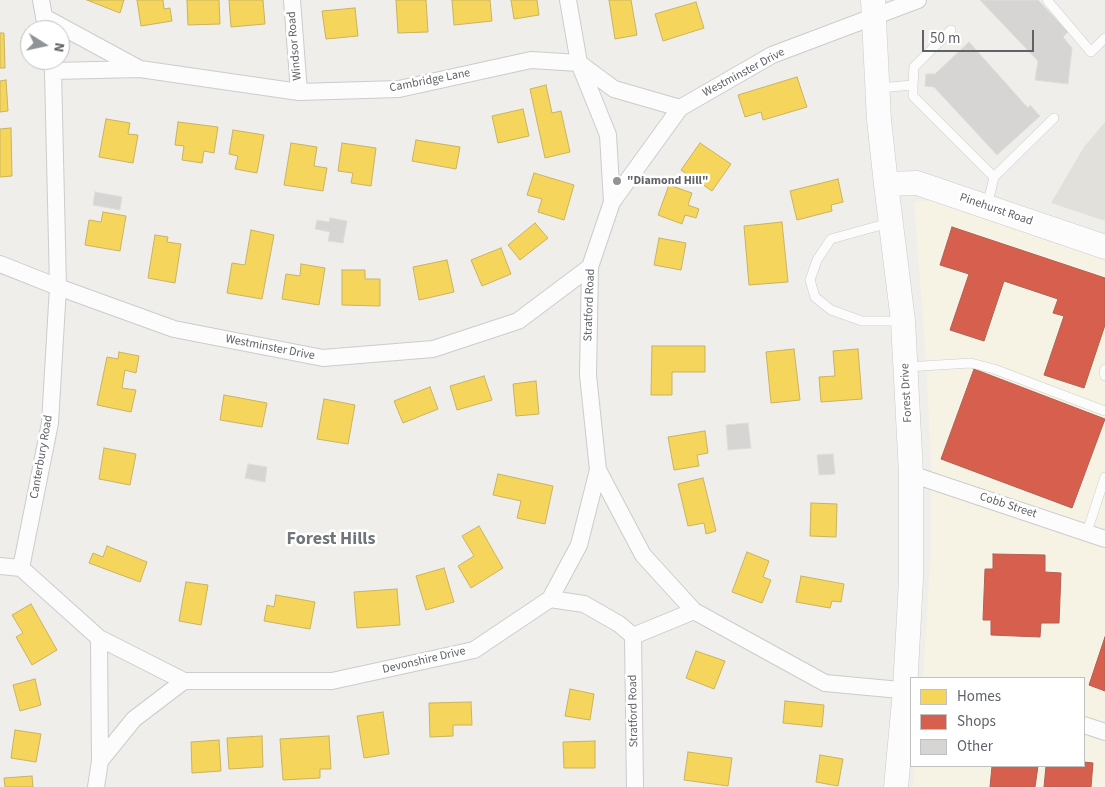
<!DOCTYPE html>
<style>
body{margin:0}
#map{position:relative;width:1105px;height:787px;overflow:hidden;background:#efeeea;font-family:"Source Sans 3",sans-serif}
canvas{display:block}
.legend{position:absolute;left:910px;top:677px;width:175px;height:90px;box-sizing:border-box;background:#fff;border:1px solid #bfc1c3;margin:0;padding:6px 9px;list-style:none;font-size:15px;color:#5f6368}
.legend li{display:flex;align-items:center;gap:10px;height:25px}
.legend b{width:25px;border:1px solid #bfc1c3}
.north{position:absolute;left:20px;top:20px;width:50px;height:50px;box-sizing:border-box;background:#fff;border:1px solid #bfc1c3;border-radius:50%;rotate:100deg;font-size:14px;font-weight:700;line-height:20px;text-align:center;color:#5f6368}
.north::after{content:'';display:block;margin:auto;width:18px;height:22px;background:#919496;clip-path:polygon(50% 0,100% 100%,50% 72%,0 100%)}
.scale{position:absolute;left:922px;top:30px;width:112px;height:22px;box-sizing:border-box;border:2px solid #5f6368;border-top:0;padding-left:6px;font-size:15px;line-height:18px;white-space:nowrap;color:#5f6368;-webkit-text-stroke:4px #fff;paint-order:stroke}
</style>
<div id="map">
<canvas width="1105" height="787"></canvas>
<ul class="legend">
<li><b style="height:14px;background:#f6d55c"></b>Homes</li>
<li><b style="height:14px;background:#d6604d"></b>Shops</li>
<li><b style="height:14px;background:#d6d5d3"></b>Other</li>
</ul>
<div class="north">N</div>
<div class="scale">50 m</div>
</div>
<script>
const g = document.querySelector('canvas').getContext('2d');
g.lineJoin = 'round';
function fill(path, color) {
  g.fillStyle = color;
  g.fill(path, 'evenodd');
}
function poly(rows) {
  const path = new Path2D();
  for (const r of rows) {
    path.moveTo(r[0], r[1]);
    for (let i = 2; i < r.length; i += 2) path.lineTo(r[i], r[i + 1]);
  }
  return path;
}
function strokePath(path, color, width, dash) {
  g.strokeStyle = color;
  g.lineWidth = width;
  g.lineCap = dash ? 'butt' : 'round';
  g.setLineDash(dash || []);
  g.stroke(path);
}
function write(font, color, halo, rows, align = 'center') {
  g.font = font + ' "Source Sans 3",sans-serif';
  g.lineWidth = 5;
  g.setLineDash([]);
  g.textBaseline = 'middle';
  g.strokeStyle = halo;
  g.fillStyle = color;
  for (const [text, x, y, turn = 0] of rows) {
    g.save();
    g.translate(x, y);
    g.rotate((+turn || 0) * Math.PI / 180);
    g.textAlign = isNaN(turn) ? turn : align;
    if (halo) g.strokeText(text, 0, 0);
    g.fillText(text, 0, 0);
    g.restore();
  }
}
fill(poly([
 [935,200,1105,257,1105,787,913,787,915,766,1084,766,1084,678,923,678,931,552,931,460,925,343,914,202]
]), '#f7f3e4');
fill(poly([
 [1105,122,1105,221,1051,203,1084,147]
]), '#e2e0da');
const homes = poly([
 [87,0,124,0,120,13,87,0],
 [137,0,163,0,164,9,170,8,172,21,141,26,137,0],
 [187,0,219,0,220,24,188,25,187,0],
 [229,0,263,0,265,24,231,27,229,0],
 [396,0,426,0,428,32,398,33,396,0],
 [452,0,490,0,492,21,454,25,452,0],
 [511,0,537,0,539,15,514,19,511,0],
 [609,0,631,0,637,35,615,39,609,0],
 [696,2,704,28,663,41,655,14,696,2],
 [355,8,358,36,326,39,322,11,355,8],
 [0,33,4,33,5,68,0,68,0,33],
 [797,77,807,107,763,120,761,112,745,117,738,95,797,77],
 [6,80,8,111,0,112,0,81,6,80],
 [546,85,552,113,561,111,570,152,545,158,530,89,546,85],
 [523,109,529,136,498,143,492,116,523,109],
 [106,119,130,123,128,134,138,135,133,163,99,157,106,119],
 [178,122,218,127,214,153,204,151,202,163,182,160,184,146,175,145,178,122],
 [11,128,12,176,0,177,0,129,11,128],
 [233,130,264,135,257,173,235,169,238,156,229,154,233,130],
 [416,140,460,147,456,169,412,161,416,140],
 [291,143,317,147,314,166,327,168,323,191,284,185,291,143],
 [342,143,376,148,371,186,351,183,353,173,338,171,342,143],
 [700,143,731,164,712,191,681,170,700,143],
 [534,173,574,185,564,220,538,212,542,199,527,195,534,173],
 [838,179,843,202,831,205,832,211,797,220,790,191,838,179],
 [669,185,692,193,688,205,699,209,696,218,685,215,682,224,658,215,669,185],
 [103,212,126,216,120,251,85,245,89,220,101,222,103,212],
 [782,222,788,282,749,285,744,226,782,222],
 [535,223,548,238,520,260,508,245,535,223],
 [251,230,274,235,262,299,227,293,232,263,245,265,251,230],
 [155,235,168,237,167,242,181,244,175,283,148,278,155,235],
 [659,238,686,243,681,270,654,265,659,238],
 [501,248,511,274,482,286,471,260,501,248],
 [447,260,454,292,419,300,413,267,447,260],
 [301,264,325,268,319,305,282,299,286,274,300,276,301,264],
 [342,270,365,270,365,279,380,279,380,306,342,305,342,270],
 [652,346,705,346,705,372,672,372,672,395,651,395,652,346],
 [794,349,800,400,771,403,766,352,794,349],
 [858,349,862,399,821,402,819,377,835,376,833,351,858,349],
 [119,352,139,356,136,373,125,370,122,388,136,390,131,412,97,405,107,357,118,359,119,352],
 [484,376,492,400,457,410,450,386,484,376],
 [536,381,539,414,516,416,513,384,536,381],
 [430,387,438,409,403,423,394,401,430,387],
 [224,395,267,403,262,427,220,420,224,395],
 [324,399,355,405,348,444,317,439,324,399],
 [705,431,708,453,697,455,699,466,674,470,668,437,705,431],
 [104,448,136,454,130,485,99,479,104,448],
 [498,474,553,486,545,524,517,518,521,501,493,495,498,474],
 [703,478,716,531,706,534,704,523,688,526,678,484,703,478],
 [811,503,837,504,836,537,810,536,811,503],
 [479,526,503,568,471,588,458,566,474,556,462,536,479,526],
 [107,546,147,562,140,582,89,563,93,553,103,557,107,546],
 [747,552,769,561,763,577,771,580,762,603,732,592,747,552],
 [444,568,454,602,426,610,416,576,444,568],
 [801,576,844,584,841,602,832,601,830,608,796,602,801,576],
 [186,582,208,585,201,625,179,621,186,582],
 [397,589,400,625,357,628,354,592,397,589],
 [276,595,315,602,310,629,264,621,267,605,274,607,276,595],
 [31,604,57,650,32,665,16,637,23,633,12,615,31,604],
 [696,651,725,661,714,689,686,678,696,651],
 [35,679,41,705,20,711,13,685,35,679],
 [570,689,594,694,590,720,565,716,570,689],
 [785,701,824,705,822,727,783,723,785,701],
 [471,702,472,725,453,725,453,736,430,737,429,703,471,702],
 [383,712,389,754,364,758,357,716,383,712],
 [15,730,41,734,36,762,11,758,15,730],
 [262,736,263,767,229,769,227,738,262,736],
 [329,736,331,769,320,769,320,778,283,780,280,739,329,736],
 [219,740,221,771,192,773,191,742,219,740],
 [595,741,595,768,564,768,563,742,595,741],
 [688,752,732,758,728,786,684,780,688,752],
 [820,755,843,759,838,786,816,782,820,755],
 [32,776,33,787,5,787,4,778,32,776]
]);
fill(homes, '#f6d55c');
strokePath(homes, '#c9b360', 1);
const shops = poly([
 [952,227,1105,278,1105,325,1084,388,1044,375,1064,316,1053,313,1058,299,1004,281,984,341,950,330,969,274,940,265,952,227],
 [974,369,1105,419,1072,508,941,459,974,369],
 [993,554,1045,555,1045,572,1061,573,1059,623,1041,623,1040,637,991,635,991,620,983,620,985,569,993,569,993,554],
 [1105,637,1105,691,1089,685,1105,637],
 [1084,762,1093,763,1091,787,1044,787,1046,766,1084,766,1084,762],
 [992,766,1038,766,1035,787,990,787,992,766]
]);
fill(shops, '#d6604d');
strokePath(shops, '#b26155', 1);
const building = poly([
 [980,0,1038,0,1068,32,1063,37,1072,48,1068,84,1035,80,1038,61,980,0],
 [969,42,1028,108,1030,105,1040,116,997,155,934,87,925,86,926,74,935,74,969,42],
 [95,192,122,197,120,210,93,205,95,192],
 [330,218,347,221,343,243,328,241,330,232,315,229,317,220,329,222,330,218],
 [748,423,751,448,728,450,726,425,748,423],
 [833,454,835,474,819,475,817,455,833,454],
 [248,464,267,467,265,482,245,478,248,464]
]);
fill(building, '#d6d5d3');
strokePath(building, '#deddd9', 1);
const lane = poly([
 [1047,0,1091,52,1105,38],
 [913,85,913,96,994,177],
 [878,88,913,85,914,67,951,30],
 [987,207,994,177,1054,118],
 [889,223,831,239,817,260,810,280,815,297,831,310,862,321,903,321],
 [906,367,971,363,994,369,1105,411],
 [1105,369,1104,373,1105,376],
 [1087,532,1105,477]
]);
const street = poly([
 [41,0,46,27],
 [292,0,299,92],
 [44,17,138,68],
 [53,71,140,69,299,92,399,89,531,60,579,63,614,89,680,108],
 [612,202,680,108,772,55,918,0],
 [0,264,58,287,174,329,323,358,433,349,518,321,590,267],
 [598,470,643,555,694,611,825,683,911,691],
 [911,474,1105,539],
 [0,566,21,568],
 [21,568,99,638,184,681,332,681,474,650,550,599,584,604,619,624,633,636],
 [21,568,50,423,58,287,53,71,51,60],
 [550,599,579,545,598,470,588,375,590,267,612,202,608,135,579,63,568,0],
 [633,636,635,787],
 [633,636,694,611],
 [1084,725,1105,732],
 [100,761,134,719,184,681],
 [96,787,100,761,99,638]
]);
const secondary = poly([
 [873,0,879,120,886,184,903,321,911,474,911,579,905,690,896,787],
 [886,184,917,183,1105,247]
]);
strokePath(lane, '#cbcccc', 10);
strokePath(street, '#cbcccc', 18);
strokePath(secondary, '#cacacb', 25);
strokePath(lane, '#fdfcfc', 9);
strokePath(street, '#fdfcfc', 16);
strokePath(secondary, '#fdfcfc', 24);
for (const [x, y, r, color] of [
 [617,181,5,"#919496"]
]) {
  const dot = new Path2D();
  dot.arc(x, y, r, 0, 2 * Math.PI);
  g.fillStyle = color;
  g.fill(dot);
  strokePath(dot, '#fff', 2);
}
write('12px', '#5f6368', '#fff', [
 ["Windsor Road",295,46,-95],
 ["Westminster Drive",744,73,-28],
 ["Cambridge Lane",430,81,-11],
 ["Pinehurst Road",996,210,19],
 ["Stratford Road",590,305,-88],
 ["Westminster Drive",270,348,11],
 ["Forest Drive",907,393,-93],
 ["Canterbury Road",42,457,-80],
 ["Cobb Street",1008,506,18],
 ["Devonshire Drive",424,661,-13],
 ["Stratford Road",634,711,-91]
]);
write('bold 12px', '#5f6368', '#fff', [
 ["\"Diamond Hill\"",627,181]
], 'left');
write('bold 18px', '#70757a', '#fff', [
 ["Forest Hills",331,540]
]);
</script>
